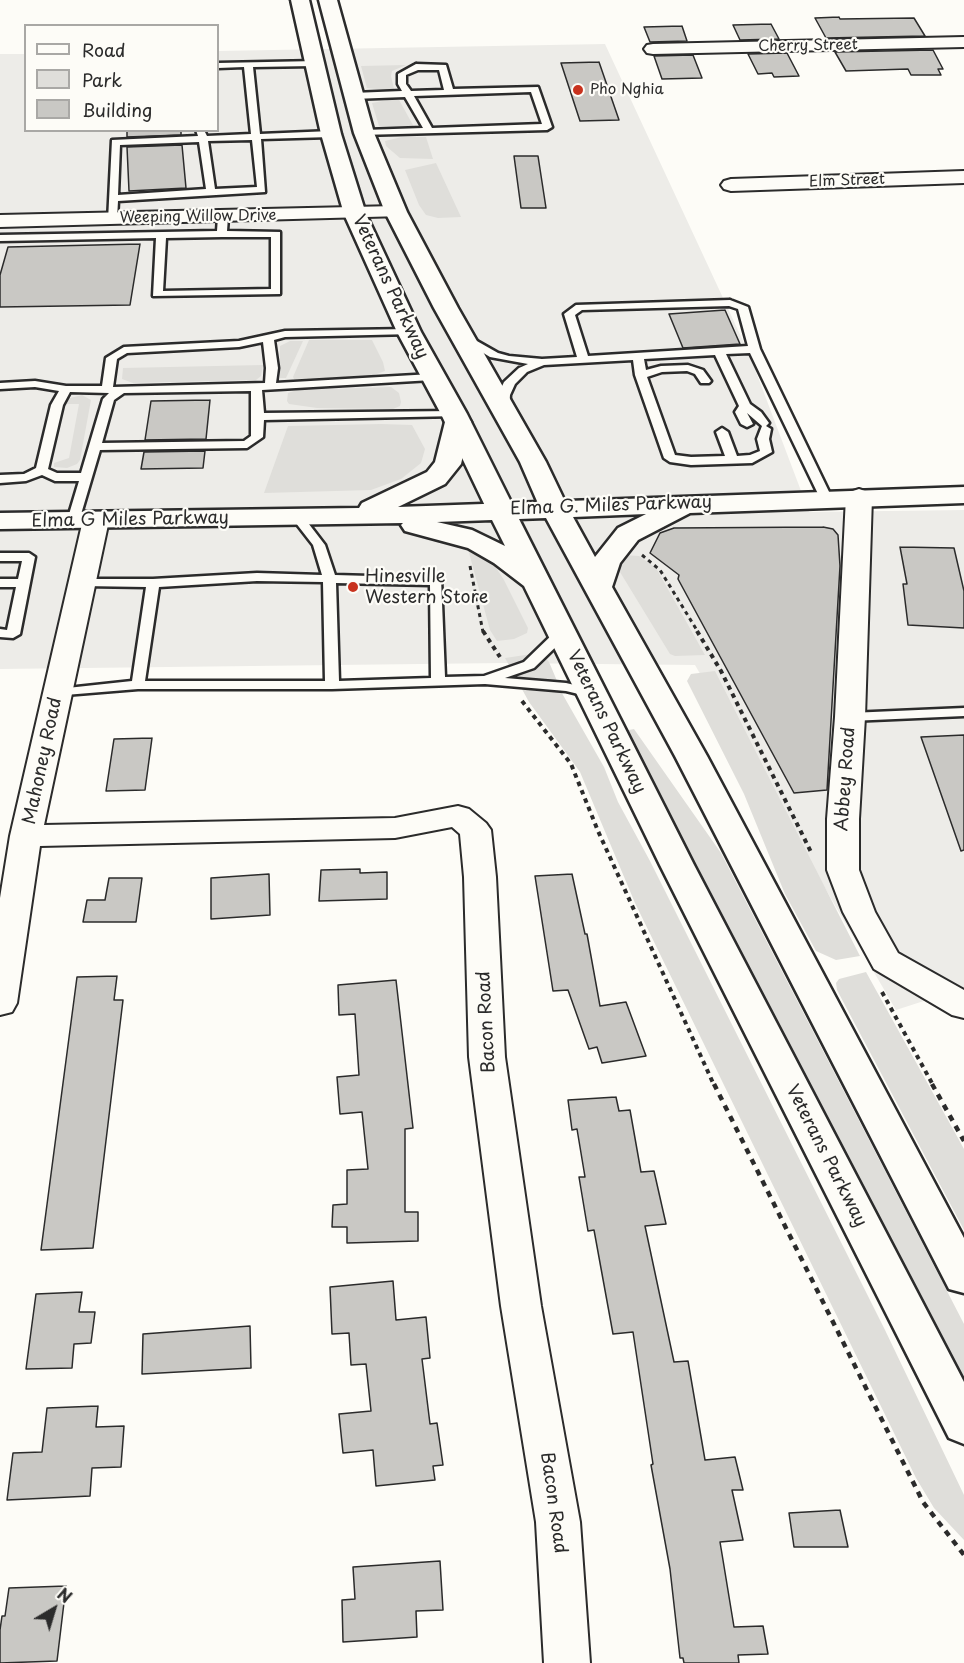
<!DOCTYPE html>
<style>
body{margin:0}
#map{position:relative;width:964px;height:1663px;overflow:hidden;background:#fdfcf7;font-family:"Playpen Sans",sans-serif}
canvas{display:block}
.legend{position:absolute;left:24px;top:24px;width:195px;height:108px;box-sizing:border-box;background:#fdfcf7;border:2px solid #a9a8a5;margin:0;padding:8px 10px;list-style:none;font-size:18px;color:#2b2b2b}
.legend li{display:flex;align-items:center;gap:12px;height:30px}
.legend b{width:30px;border:2px solid #a9a8a5}
.north{position:absolute;left:24px;top:1579px;width:60px;height:60px;-webkit-text-stroke:4px #fdfcf7;paint-order:stroke;rotate:38deg;font-size:16px;font-weight:700;line-height:24px;text-align:center;color:#2b2b2b}
.north::after{content:'';display:block;margin:auto;width:21px;height:27px;background:#2b2b2b;clip-path:polygon(50% 0,100% 100%,50% 72%,0 100%)}
</style>
<div id="map">
<canvas width="964" height="1663"></canvas>
<ul class="legend">
<li><b style="height:8px;background:#fdfcf7"></b>Road</li>
<li><b style="height:16px;background:#dfdeda"></b>Park</li>
<li><b style="height:16px;background:#c9c8c4"></b>Building</li>
</ul>
<div class="north">N</div>
</div>
<script>
const g = document.querySelector('canvas').getContext('2d');
g.lineJoin = 'round';
function fill(path, color) {
  g.fillStyle = color;
  g.fill(path, 'evenodd');
}
function poly(rows) {
  const path = new Path2D();
  for (const r of rows) {
    path.moveTo(r[0], r[1]);
    for (let i = 2; i < r.length; i += 2) path.lineTo(r[i], r[i + 1]);
  }
  return path;
}
function strokePath(path, color, width, dash) {
  g.strokeStyle = color;
  g.lineWidth = width;
  g.lineCap = dash ? 'butt' : 'round';
  g.setLineDash(dash || []);
  g.stroke(path);
}
function write(font, color, halo, rows, align = 'center') {
  g.font = font + ' "Playpen Sans",sans-serif';
  g.lineWidth = 4.5;
  g.setLineDash([]);
  g.textBaseline = 'middle';
  g.strokeStyle = halo;
  g.fillStyle = color;
  for (const [text, x, y, turn = 0] of rows) {
    g.save();
    g.translate(x, y);
    g.rotate((+turn || 0) * Math.PI / 180);
    g.textAlign = isNaN(turn) ? turn : align;
    if (halo) g.strokeText(text, 0, 0);
    g.fillText(text, 0, 0);
    g.restore();
  }
}
fill(poly([
 [605,44,750,356,809,512,964,510,964,988,896,1010,695,665,504,663,0,669,0,54,25,54,26,130,218,130,218,51]
]), '#edece8');
fill(poly([
 [406,65,392,71,391,76,394,89,386,90,367,88,361,66],
 [398,98,414,127,379,126,372,103],
 [402,137,426,137,433,159,400,158,386,146,385,141],
 [436,163,461,217,438,218,426,215,419,205,405,170],
 [309,340,372,340,383,362,385,371,368,377,294,379,293,377],
 [290,341,303,341,286,378,280,378,280,346],
 [263,365,261,376,256,380,133,383,122,379,123,368],
 [391,387,399,393,401,402,400,406,393,409,317,408,289,404,287,401,288,393,297,390],
 [82,395,91,400,80,460,77,464,67,468,54,467,54,463,69,458,79,404,67,404,66,399],
 [381,424,412,425,425,449,421,463,401,479,371,490,264,493,288,426],
 [475,548,489,557,504,580,528,628,527,633,514,639,497,641,490,630,468,549],
 [622,555,639,556,656,568,705,655,675,656,670,654,620,572,619,562],
 [532,654,544,656,549,662,563,695,604,767,618,802,650,861,885,1330,964,1495,964,1540,934,1508,916,1478,635,903,580,772,529,702,505,658],
 [715,671,761,762,860,956,836,960,816,951,785,894,744,794,687,681,691,674],
 [634,729,721,853,964,1324,964,1382,624,731],
 [866,972,964,1149,964,1230,837,990,836,983,839,979]
]), '#dfdeda');
const building = poly([
 [839,17,840,19,914,18,925,36,826,38,815,18,839,17],
 [771,24,779,39,740,40,733,25,771,24],
 [682,26,687,41,650,42,644,27,682,26],
 [933,50,943,69,938,69,941,75,911,75,908,69,846,71,835,52,933,50],
 [787,53,799,76,774,77,772,73,758,74,748,54,787,53],
 [693,55,702,78,662,79,654,56,693,55],
 [599,62,619,120,580,121,561,63,599,62],
 [127,130,181,130,181,135,127,137,127,130],
 [182,145,186,188,129,191,127,147,182,145],
 [514,156,538,156,546,208,521,208,514,156],
 [140,244,130,305,0,307,0,275,8,247,140,244],
 [725,310,740,344,683,348,669,314,725,310],
 [210,400,206,439,145,440,151,401,210,400],
 [205,451,203,468,141,469,144,452,205,451],
 [823,527,833,529,838,535,840,566,827,790,794,793,678,579,679,575,650,553,660,533,674,528,823,527],
 [900,547,954,548,964,591,964,628,908,625,903,584,907,584,900,547],
 [964,735,964,850,961,851,921,737,964,735],
 [152,738,145,790,106,791,114,739,152,738],
 [360,869,360,873,387,872,387,899,319,901,321,870,360,869],
 [269,874,270,915,211,919,211,878,269,874],
 [572,874,585,934,587,934,600,1006,626,1002,646,1056,602,1063,597,1047,589,1049,568,990,553,991,535,876,572,874],
 [109,878,142,878,136,922,83,922,87,900,105,900,109,878],
 [117,976,114,1000,123,1000,93,1248,41,1250,77,977,117,976],
 [396,980,413,1128,405,1129,405,1212,418,1212,418,1241,347,1243,347,1227,332,1227,333,1205,347,1204,347,1170,368,1169,362,1112,340,1114,337,1077,359,1075,355,1014,339,1015,338,985,396,980],
 [616,1097,619,1111,630,1110,641,1172,654,1171,666,1224,645,1226,674,1362,688,1361,705,1460,735,1457,743,1490,732,1490,743,1540,720,1542,722,1554,734,1627,763,1626,768,1654,738,1655,739,1663,684,1663,683,1658,680,1658,670,1569,651,1465,653,1464,633,1332,613,1334,594,1230,588,1231,579,1177,585,1177,577,1129,572,1130,568,1100,616,1097],
 [393,1281,396,1320,426,1317,430,1358,422,1359,430,1424,437,1423,443,1465,433,1466,435,1480,376,1486,373,1450,343,1453,339,1414,371,1411,366,1364,351,1365,349,1333,332,1334,330,1287,393,1281],
 [82,1292,79,1312,95,1312,91,1343,74,1344,72,1368,26,1369,36,1294,82,1292],
 [250,1326,251,1368,142,1374,143,1334,250,1326],
 [98,1406,96,1427,124,1426,121,1467,92,1468,90,1496,7,1500,13,1453,42,1452,47,1408,98,1406],
 [840,1510,848,1547,794,1547,789,1513,840,1510],
 [440,1561,443,1610,416,1611,417,1637,343,1642,342,1600,355,1599,353,1567,440,1561],
 [66,1586,57,1661,0,1663,0,1630,2,1616,5,1616,9,1588,66,1586]
]);
fill(building, '#c9c8c4');
strokePath(building, '#2b2b2b', 1.5);
const service = poly([
 [317,61,317,65,314,66,253,67,260,134,331,131,336,134,331,137,261,139,265,192,118,201,117,219,108,221,112,140,198,136,196,130,204,130,207,136,251,134,244,67,218,68,218,63,317,61],
 [252,140,257,187,215,189,208,141,252,140],
 [199,142,206,189,118,195,120,145,199,142],
 [416,64,446,65,453,89,538,87,552,127,547,130,361,135,359,133,364,130,423,128,405,97,353,99,349,96,353,93,402,91,398,84,398,74,416,64],
 [418,70,439,70,444,90,411,91,406,84,406,75,418,70],
 [531,92,542,124,432,128,414,96,531,92],
 [223,214,228,217,227,231,280,232,280,294,153,296,156,238,0,241,0,235,217,231,218,217,223,214],
 [222,237,271,237,271,289,163,291,166,238,222,237],
 [730,300,748,307,760,349,832,498,830,501,826,502,820,498,750,353,726,354,750,404,761,412,769,423,766,426,771,429,769,439,772,452,752,463,691,465,670,462,664,458,635,375,633,360,544,365,527,372,515,384,510,395,509,408,503,411,497,408,498,395,504,382,519,368,528,364,490,357,459,338,460,336,468,336,498,353,509,356,542,359,577,357,564,314,576,305,730,300],
 [729,306,738,309,748,346,588,356,575,315,582,310,729,306],
 [715,355,739,406,735,412,741,424,747,427,753,424,747,413,762,426,757,439,760,451,750,455,737,456,728,432,722,428,716,432,725,456,691,457,675,455,647,377,662,372,687,371,695,374,701,383,709,383,711,381,703,370,688,365,661,366,646,370,644,359,715,355],
 [409,329,414,332,413,334,285,337,274,340,278,368,276,383,432,374,438,377,432,380,262,390,264,413,454,411,460,414,458,416,264,420,263,437,247,448,100,450,79,521,73,525,67,521,79,481,55,481,42,475,26,481,0,483,0,475,24,474,36,468,51,405,59,391,35,387,0,389,0,383,35,381,66,386,102,386,106,358,124,347,239,341,285,331,409,329],
 [263,342,266,368,265,383,113,387,117,359,127,353,239,347,263,342],
 [251,391,251,436,244,441,102,443,114,400,124,393,251,391],
 [70,392,109,393,103,399,81,473,57,473,48,469,63,405,70,392],
 [298,514,302,515,325,545,335,575,441,578,445,677,484,676,524,662,557,630,562,629,567,630,569,633,567,636,534,668,505,678,566,683,596,690,598,693,591,697,566,691,485,684,332,689,138,689,53,696,51,693,53,690,58,689,132,681,146,587,83,586,78,585,77,582,78,579,153,579,257,573,322,575,313,545,292,518,298,514],
 [257,581,323,582,325,681,145,681,159,587,257,581],
 [336,583,430,585,431,678,339,681,336,583],
 [0,553,29,553,35,557,20,634,13,638,0,637,0,629,7,630,16,587,0,587,0,579,18,579,22,561,0,561,0,553],
 [964,708,964,716,850,721,843,717,850,713,964,708]
]);
const minor = poly([
 [964,37,964,47,653,54,647,53,644,49,647,45,653,44,964,37],
 [964,171,964,183,731,191,724,189,721,185,724,181,731,179,964,171],
 [396,206,403,208,406,212,403,216,0,227,0,215,396,206],
 [859,489,868,492,872,497,865,717,859,819,859,870,875,912,898,953,964,990,964,1018,952,1015,874,969,843,912,827,870,827,819,835,717,846,497,850,492,859,489],
 [96,512,105,514,109,520,44,825,395,818,458,806,469,809,486,823,491,830,496,877,505,1057,541,1306,580,1522,590,1663,544,1663,536,1522,501,1306,469,1057,464,877,460,834,452,827,395,838,40,846,17,1003,12,1012,0,1015,0,898,10,836,83,520,87,514,96,512]
]);
const secondary = poly([
 [291,0,309,0,341,134,366,214,421,332,467,414,515,510,511,516,501,518,491,516,487,510,441,414,397,332,344,214,321,134,291,0],
 [319,0,337,0,374,133,407,212,458,308,546,462,568,508,564,514,554,516,544,514,540,508,520,462,434,308,385,212,354,133,319,0]
]);
const primary = poly([
 [458,414,467,417,471,422,461,464,445,484,398,507,964,487,964,503,690,513,638,540,620,563,612,587,707,756,964,1238,964,1293,949,1289,675,756,546,518,519,519,694,865,964,1382,964,1444,949,1438,660,865,524,586,494,563,468,548,405,531,401,525,403,523,0,529,0,513,359,508,362,503,427,472,435,462,445,422,449,417,458,414],
 [646,514,618,528,595,557,573,517,646,514],
 [492,520,505,546,472,530,437,522,492,520]
]);
strokePath(service, '#2b2b2b', 5);
strokePath(minor, '#2b2b2b', 4);
strokePath(secondary, '#2b2b2b', 5);
strokePath(primary, '#2b2b2b', 5);
strokePath(poly([
 [642,555,660,570,698,632],
 [470,566,483,632]
]), '#2b2b2b', 3, [4, 4]);
strokePath(poly([
 [483,631,500,657],
 [697,631,721,671,812,854],
 [522,701,571,764,598,831,714,1085],
 [882,992,933,1085]
]), '#2b2b2b', 4, [4.5, 4.5]);
strokePath(poly([
 [714,1084,923,1502,964,1555],
 [932,1084,964,1141]
]), '#2b2b2b', 4.5, [6, 6]);
fill(service, '#fdfcf7');
fill(minor, '#fdfcf7');
fill(secondary, '#fdfcf7');
fill(primary, '#fdfcf7');
for (const [x, y, r, color] of [
 [578,90,6,"#c8321e"],
 [353,587,6,"#c8321e"]
]) {
  const dot = new Path2D();
  dot.arc(x, y, r, 0, 2 * Math.PI);
  g.fillStyle = color;
  g.fill(dot);
  strokePath(dot, '#fdfcf7', 2);
}
write('15px', '#2b2b2b', '#fdfcf7', [
 ["Cherry Street",808,46,-1],
 ["Elm Street",847,181,-2],
 ["Weeping Willow Drive",198,217,-1]
]);
write('15px', '#2b2b2b', '#fdfcf7', [
 ["Pho Nghia",590,90]
], 'left');
write('18px', '#2b2b2b', '#fdfcf7', [
 ["Veterans Parkway",390,287,65],
 ["Elma G. Miles Parkway",611,506,-2],
 ["Elma G Miles Parkway",130,520,-1],
 ["Veterans Parkway",606,722,64],
 ["Mahoney Road",43,761,-78],
 ["Abbey Road",846,779,-86],
 ["Bacon Road",487,1022,-93],
 ["Veterans Parkway",826,1156,63],
 ["Bacon Road",553,1503,82]
]);
write('18px', '#2b2b2b', '#fdfcf7', [
 ["Hinesville",365,577],
 ["Western Store",365,598]
], 'left');
</script>
